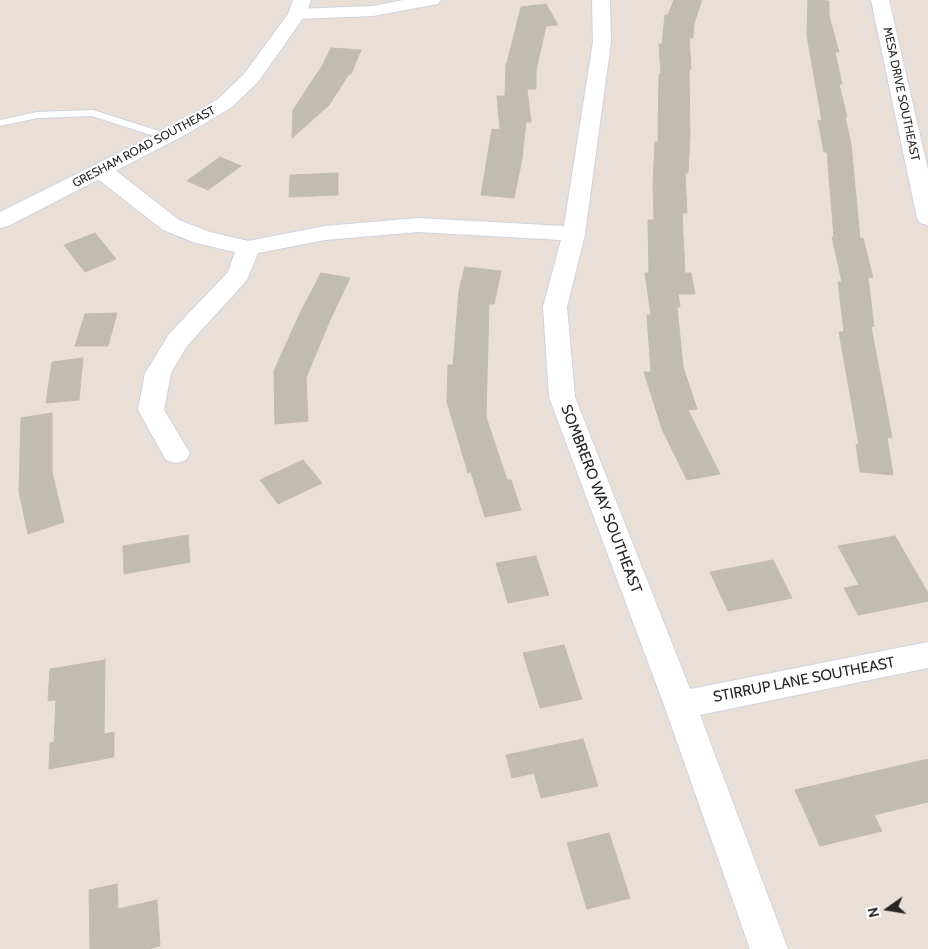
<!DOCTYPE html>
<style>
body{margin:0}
#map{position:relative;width:928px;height:949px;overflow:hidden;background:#e9dfd7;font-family:Cabin,sans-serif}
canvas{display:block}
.north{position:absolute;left:863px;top:884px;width:50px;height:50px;-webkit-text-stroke:4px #fff;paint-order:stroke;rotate:257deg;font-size:14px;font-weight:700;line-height:20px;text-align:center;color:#262626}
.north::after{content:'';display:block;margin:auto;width:18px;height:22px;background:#262626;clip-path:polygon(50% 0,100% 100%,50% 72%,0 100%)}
</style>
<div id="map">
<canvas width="928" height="949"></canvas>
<div class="north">N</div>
</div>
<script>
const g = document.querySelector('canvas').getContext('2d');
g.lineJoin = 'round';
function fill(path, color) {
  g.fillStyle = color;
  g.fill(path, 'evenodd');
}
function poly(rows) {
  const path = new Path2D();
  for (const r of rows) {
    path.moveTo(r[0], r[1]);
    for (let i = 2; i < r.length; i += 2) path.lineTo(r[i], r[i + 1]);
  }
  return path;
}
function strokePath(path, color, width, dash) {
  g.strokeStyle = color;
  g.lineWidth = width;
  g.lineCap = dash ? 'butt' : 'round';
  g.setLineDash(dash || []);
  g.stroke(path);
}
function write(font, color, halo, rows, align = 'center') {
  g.font = font + ' Cabin,sans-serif';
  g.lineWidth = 4;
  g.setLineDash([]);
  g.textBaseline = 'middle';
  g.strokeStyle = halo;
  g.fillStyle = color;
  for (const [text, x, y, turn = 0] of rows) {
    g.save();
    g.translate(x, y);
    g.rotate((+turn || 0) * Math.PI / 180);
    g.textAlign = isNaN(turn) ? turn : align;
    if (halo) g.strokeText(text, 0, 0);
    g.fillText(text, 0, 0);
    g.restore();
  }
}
const building = poly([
 [674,0,702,0,694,23,693,38,689,38,691,69,689,69,690,136,688,173,685,173,687,213,682,213,685,273,691,273,695,294,678,294,680,307,677,307,683,367,697,409,688,410,720,474,687,480,662,429,644,372,651,372,647,315,651,315,645,273,649,273,648,220,654,220,653,185,655,142,658,142,659,74,661,74,659,44,662,44,665,15,668,15,674,0],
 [808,0,829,1,829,16,839,52,835,52,842,84,839,84,847,117,845,117,851,144,860,238,863,238,873,278,868,277,874,327,871,326,892,438,887,437,893,475,860,472,856,444,859,445,839,332,844,332,838,282,842,282,832,237,834,237,827,152,824,152,818,120,822,121,807,36,808,0],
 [546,4,558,25,546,26,536,70,536,89,527,89,531,122,526,122,522,159,514,198,481,195,492,129,500,130,497,96,505,96,506,63,507,63,521,7,546,4],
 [331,48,361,50,351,74,349,74,329,105,292,138,293,110,322,66,331,48],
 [220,157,241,166,208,190,187,181,220,157],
 [338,173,338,195,289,197,290,175,338,173],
 [95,233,116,259,85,272,64,245,95,233],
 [465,267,501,271,494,304,489,304,486,417,507,480,511,480,521,510,485,517,471,472,468,473,447,402,448,365,453,365,459,290,465,267],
 [321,273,350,278,330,320,306,378,308,421,275,424,274,371,300,313,321,273],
 [117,313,108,346,75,346,85,314,117,313],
 [83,358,79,400,46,403,52,362,83,358],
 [52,413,52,472,64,522,28,534,19,492,21,418,52,413],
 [303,460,322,483,278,504,260,480,303,460],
 [188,535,190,562,124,574,123,546,188,535],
 [895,536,928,593,928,601,858,615,844,588,859,585,838,546,895,536],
 [536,556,549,595,508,603,496,563,536,556],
 [773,560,792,598,728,611,710,572,773,560],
 [564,645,582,699,540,708,523,653,564,645],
 [105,660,104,734,114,732,114,757,49,769,50,743,54,742,56,700,48,701,50,669,105,660],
 [583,739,598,786,541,798,534,773,512,778,506,755,583,739],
 [928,759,928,802,874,815,882,831,820,846,795,790,928,759],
 [609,833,630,898,587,909,567,843,609,833],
 [117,884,118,909,157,900,160,946,148,949,90,949,89,890,117,884]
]);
fill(building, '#c0bbb3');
strokePath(building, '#c4bbb2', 1);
const lane = poly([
 [93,110,171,135,172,137,171,139,163,139,92,116,37,118,0,126,0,120,37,112,93,110]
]);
const street = poly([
 [403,0,441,0,438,4,432,5,373,16,297,19,291,18,288,14,291,10,297,9,373,6,403,0],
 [592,0,610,0,611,42,585,234,567,307,575,397,690,689,928,642,928,668,700,715,788,949,750,949,664,705,549,397,543,307,561,240,418,232,325,240,258,253,247,280,187,346,171,373,164,410,190,453,186,460,176,463,166,460,138,410,145,373,149,367,169,334,228,272,235,252,196,243,163,230,94,176,91,171,94,166,102,165,110,166,179,220,210,232,248,241,325,226,418,218,564,226,593,42,592,0],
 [871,0,889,0,928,170,928,225,920,223,917,218,871,0]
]);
const secondary = poly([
 [293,0,311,0,306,14,258,82,232,107,187,134,8,226,0,228,0,212,173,126,218,99,244,74,288,14,293,0]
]);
strokePath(lane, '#cdd3e0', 2);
strokePath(street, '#cdd3e0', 2);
strokePath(secondary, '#cdd3e0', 2);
fill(lane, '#fff');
fill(street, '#fff');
fill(secondary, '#fff');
write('12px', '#262626', '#fff', [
 ["MESA DRIVE SOUTHEAST",901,94,78],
 ["GRESHAM ROAD SOUTHEAST",144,147,-28]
]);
write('15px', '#262626', '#fff', [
 ["SOMBRERO WAY SOUTHEAST",601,499,69],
 ["STIRRUP LANE SOUTHEAST",804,680,-11]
]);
</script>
